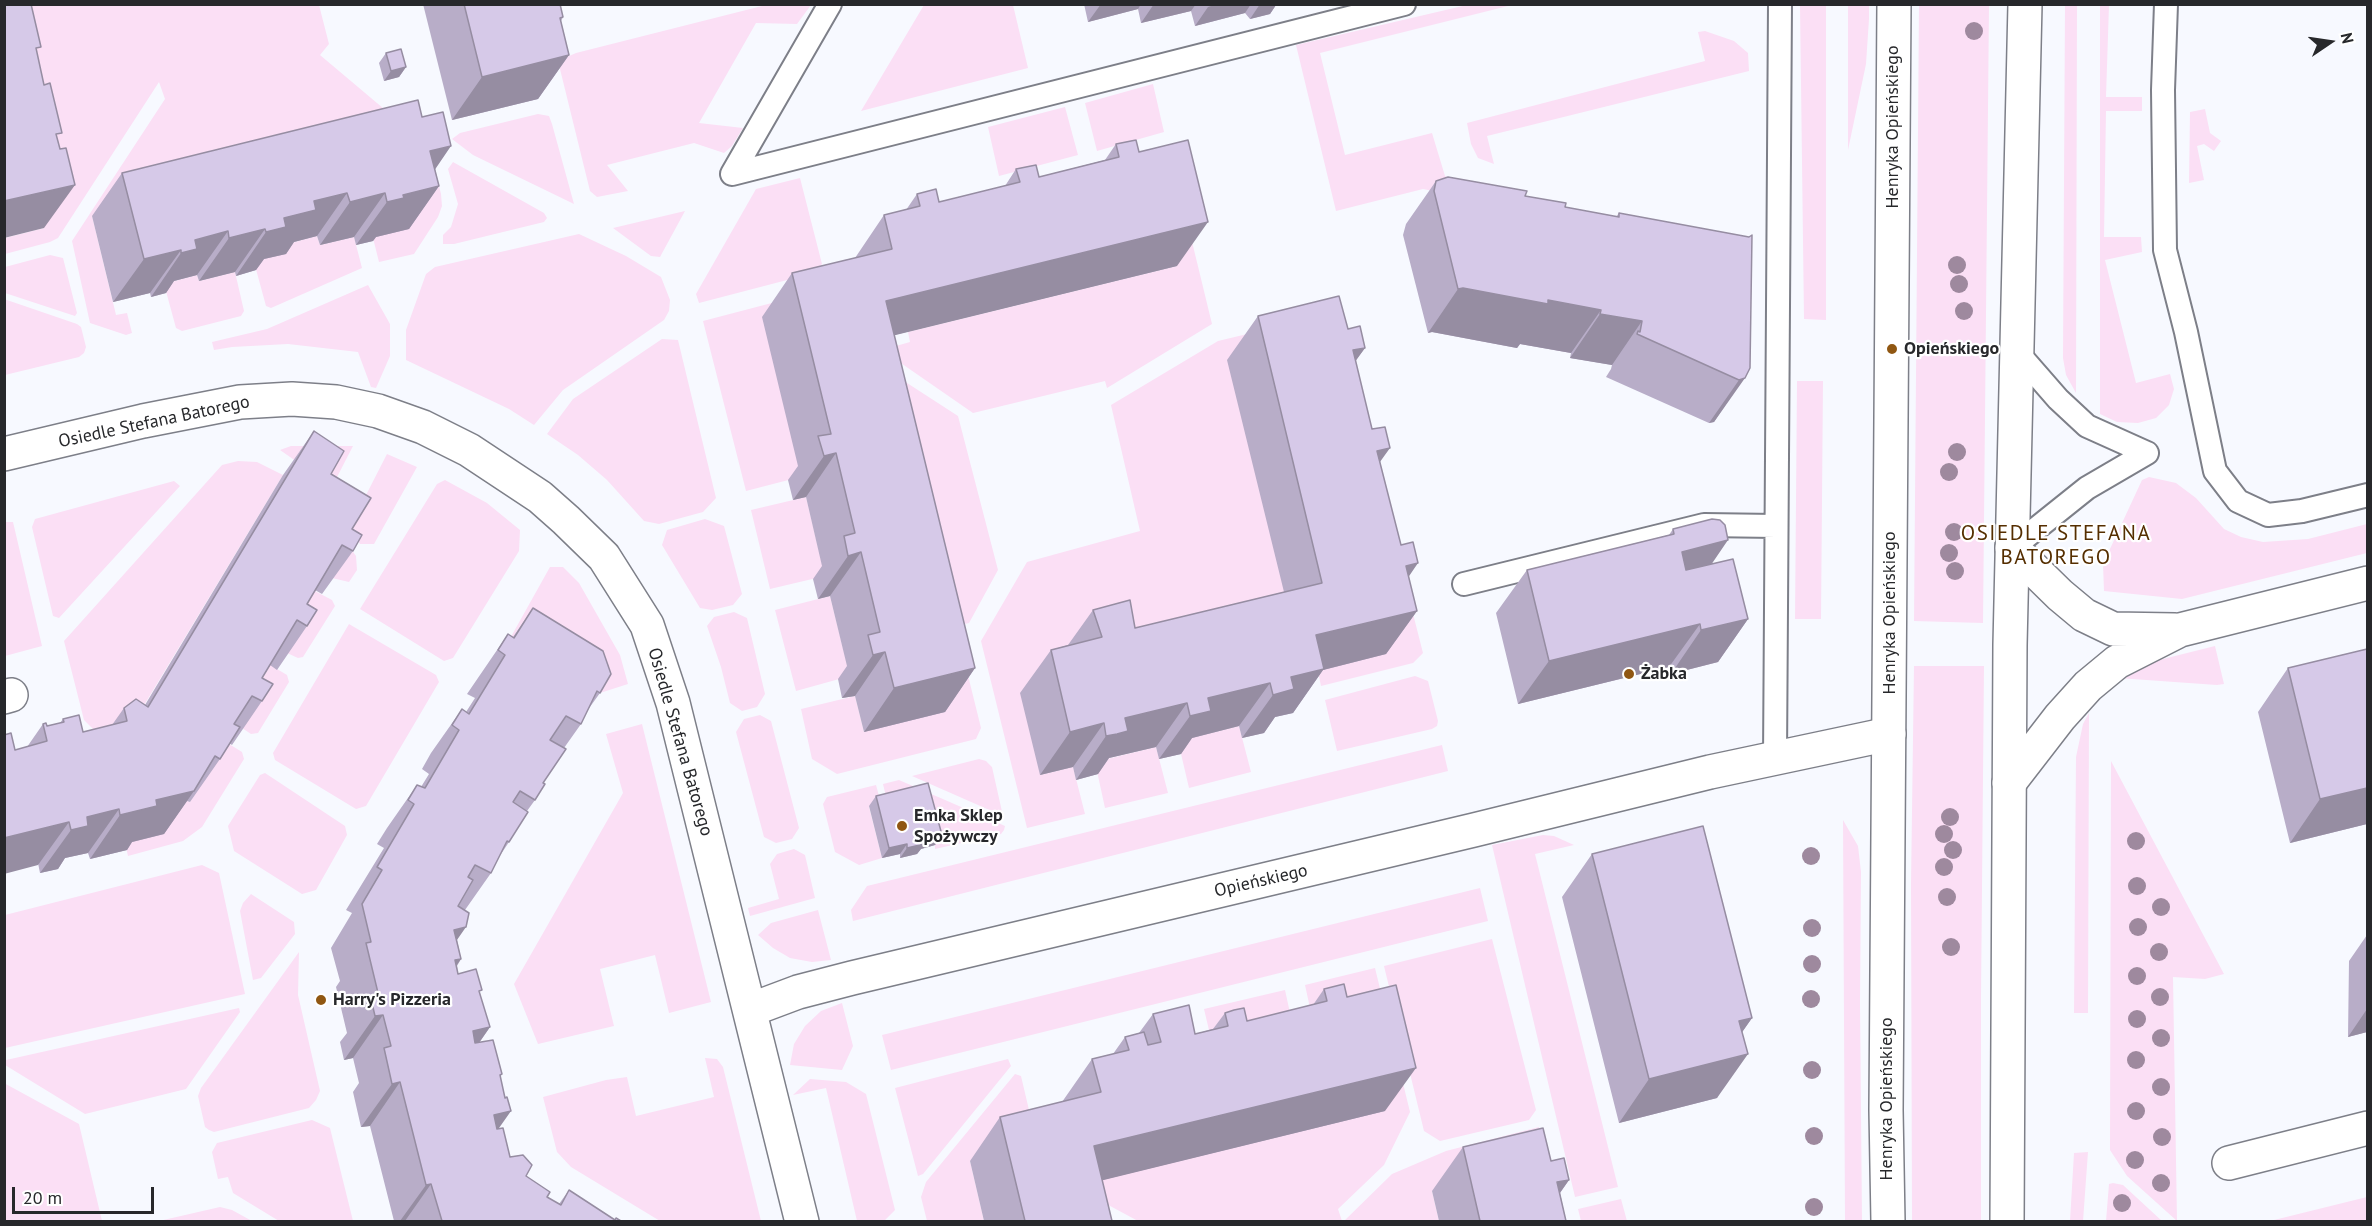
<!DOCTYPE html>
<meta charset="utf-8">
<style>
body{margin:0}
#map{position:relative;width:2372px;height:1226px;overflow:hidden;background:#f7f9ff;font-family:"PT Sans",sans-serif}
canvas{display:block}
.frame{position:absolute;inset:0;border:6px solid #27282b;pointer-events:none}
.north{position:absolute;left:2300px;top:12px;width:60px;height:60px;-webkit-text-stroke:4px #fff;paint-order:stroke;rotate:77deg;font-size:16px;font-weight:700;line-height:24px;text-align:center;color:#27282b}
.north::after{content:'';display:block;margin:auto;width:21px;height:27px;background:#27282b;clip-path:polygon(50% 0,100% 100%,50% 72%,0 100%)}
.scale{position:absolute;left:12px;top:1187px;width:142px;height:27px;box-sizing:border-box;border:3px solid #27282b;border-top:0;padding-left:8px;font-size:18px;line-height:21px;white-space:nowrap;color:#27282b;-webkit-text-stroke:4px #fff;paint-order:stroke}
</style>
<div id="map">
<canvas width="2372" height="1226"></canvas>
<div class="frame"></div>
<div class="north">N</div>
<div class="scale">20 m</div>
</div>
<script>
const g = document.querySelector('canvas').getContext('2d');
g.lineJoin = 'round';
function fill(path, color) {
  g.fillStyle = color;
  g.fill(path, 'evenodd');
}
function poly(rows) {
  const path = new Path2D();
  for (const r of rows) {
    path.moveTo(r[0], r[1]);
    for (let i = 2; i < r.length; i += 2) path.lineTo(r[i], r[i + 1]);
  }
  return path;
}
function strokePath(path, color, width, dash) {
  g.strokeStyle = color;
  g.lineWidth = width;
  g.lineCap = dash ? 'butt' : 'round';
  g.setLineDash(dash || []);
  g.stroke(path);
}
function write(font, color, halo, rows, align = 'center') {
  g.font = font + ' "PT Sans",sans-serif';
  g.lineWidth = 4.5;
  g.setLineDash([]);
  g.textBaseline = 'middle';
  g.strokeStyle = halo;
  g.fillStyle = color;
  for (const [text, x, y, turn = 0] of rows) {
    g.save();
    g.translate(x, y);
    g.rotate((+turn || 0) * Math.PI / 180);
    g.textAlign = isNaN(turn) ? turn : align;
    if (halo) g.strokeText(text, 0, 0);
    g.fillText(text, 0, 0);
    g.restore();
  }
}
fill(poly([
 [5,5,319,5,329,44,320,55,409,130,430,150,441,194,442,206,438,217,414,254,379,262,373,238,92,216,116,315,127,313,132,333,126,335,90,323,72,241,165,99,159,82,58,238,50,242,5,254,5,238,44,228],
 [766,5,811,5,797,24,756,23,699,123,743,128,732,146,724,153,694,143,607,165,628,191,597,197,590,191,559,65,560,60,576,53],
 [924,5,1013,5,1028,68,861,111],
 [1467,5,1512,5,1320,53,1345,155,1432,133,1445,176,1464,184,1459,196,1423,189,1336,211,1296,45],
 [1800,5,1826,5,1826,320,1804,319],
 [1848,5,1869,5,1869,19,1866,64,1848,150],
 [1919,5,1989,5,1983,623,1914,621],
 [2065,5,2077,5,2076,393,2066,375,2063,358],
 [2100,5,2109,5,2106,97,2142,97,2142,111,2106,111,2104,237,2141,237,2142,252,2105,260,2136,383,2170,374,2174,389,2169,405,2156,418,2138,423,2117,422,2100,414],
 [1705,31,1734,41,1748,53,1749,71,1487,136,1494,164,1478,158,1471,144,1467,123,1705,61,1698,32],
 [1153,84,1164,132,1097,151,1085,103],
 [1065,107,1078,155,999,176,988,127],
 [2205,109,2210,133,2221,141,2214,151,2204,144,2197,146,2204,180,2189,183,2190,112],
 [538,114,549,116,552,124,574,204,473,155,452,139,460,133],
 [1169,147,1212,324,1107,388,1105,381,973,413,882,350,910,342,908,332,1177,266],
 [453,162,544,213,547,218,544,222,454,244,443,244,443,235,451,227,458,204,448,169],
 [800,178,822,264,814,273,699,303,696,294,756,189],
 [685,211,660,257,651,256,613,228],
 [579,234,626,256,661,277,670,300,669,311,664,320,563,390,534,425,509,409,406,360,406,330,426,274,435,267],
 [317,236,320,245,354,237,362,268,271,308,266,306,254,262,284,245],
 [50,255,63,258,77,313,75,316,5,293,5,267],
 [235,272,244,311,241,316,182,331,176,328,164,284,197,275,199,281],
 [368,285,390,324,390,356,376,388,371,387,358,352,288,344,232,347,214,350,212,342,267,329],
 [829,288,800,477,746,491,703,321],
 [4,299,77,324,81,327,86,347,84,353,79,357,5,375],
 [1339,312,1292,626,1040,775,1073,767,1085,814,1027,828,981,641,1027,562,1140,531,1111,405,1218,341],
 [662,339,678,340,716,498,703,512,659,524,644,521,607,480,578,455,547,434,573,399],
 [887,370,958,416,998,570,969,623,965,624,959,621],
 [1797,381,1823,381,1821,619,1795,619],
 [291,446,353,446,336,479,365,497,387,454,417,467,374,544,360,544,320,478,280,450],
 [238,461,257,462,283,475,117,750,106,742,84,720,64,641,222,465],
 [2149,477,2176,483,2196,498,2224,529,2241,537,2263,542,2308,539,2367,524,2367,553,2182,599,2104,591,2103,564,2142,480],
 [445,480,487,503,520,530,519,551,453,658,444,661,360,609,437,484],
 [174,481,180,486,59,618,53,616,32,527,35,519],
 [314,495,356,556,357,570,349,582,332,578],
 [806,497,825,576,770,589,751,510],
 [705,519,724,526,742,594,733,605,712,610,700,608,662,545,667,530],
 [5,522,13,522,42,646,5,656],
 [550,567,563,567,579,583,620,655,628,684,600,693,503,651],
 [311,589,332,600,335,606,303,657,298,658,287,653],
 [830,596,850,676,796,691,775,610],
 [1410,602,1423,653,1413,663,1321,686,1318,671],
 [734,612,747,618,765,694,757,707,742,711,730,703,721,667,707,626,714,617],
 [349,624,436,675,439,682,366,806,356,809,275,760,273,753],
 [2215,646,2224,684,2217,685,2118,678,2143,664],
 [961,647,981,728,976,739,837,774,812,759,801,709,855,696,864,732],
 [267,663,287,675,289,682,258,733,251,734,242,728],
 [1914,666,1984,666,1981,998,1981,1221,1912,1221,1911,884],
 [1415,676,1428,681,1438,721,1437,726,1432,729,1337,751,1325,700],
 [2089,713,2088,1013,2074,1013,2076,757,2083,724],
 [760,715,771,721,799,828,792,839,776,843,764,837,736,732,744,719],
 [642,724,711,1002,669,1013,655,955,600,969,614,1026,538,1044,514,984,623,793,606,734],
 [1239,726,1251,772,1189,788,1178,741],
 [221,739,242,752,244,759,202,827,183,841,128,856,125,843,184,799,190,802],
 [1442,745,1448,771,853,921,851,910,867,886],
 [1156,747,1168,793,1105,808,1095,762],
 [979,759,986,761,992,767,1003,816,912,776],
 [2111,761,2224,974,2205,979,2173,977,2177,1221,2127,1176,2110,1150],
 [265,773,345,826,347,835,316,890,302,894,234,851,228,826,260,775],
 [899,780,1005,826,1004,830,1001,834,935,849,935,845,887,801,883,784],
 [876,785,881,803,869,807,882,858,859,865,835,852,823,804,827,797],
 [1843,820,1858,846,1861,872,1860,1003,1862,1222,1845,1221],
 [1543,835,1554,836,1574,845,1535,854,1618,1187,1575,1197,1492,845],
 [794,849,805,855,815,898,750,916,748,908,779,899,770,864,777,854],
 [202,865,219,873,245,994,5,1048,5,915],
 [1480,888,1488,921,891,1070,882,1035],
 [251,894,294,922,295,934,261,978,253,980,240,911,243,903],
 [818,910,831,960,812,962,790,958,773,948,758,935,771,923],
 [1492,939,1536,1110,1529,1120,1440,1141,1424,1131,1384,966],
 [299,952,298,995,320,1091,316,1100,309,1108,214,1132,209,1130,205,1127,198,1096,201,1088],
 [1375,968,1410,1112,1384,1165,1338,1209,1342,1221,1138,1221,1099,1200,1083,1185,1317,1040,1305,985],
 [1285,990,1297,1045,1217,1064,1204,1009],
 [842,1003,853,1046,842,1070,790,1065,794,1044,805,1026,821,1011],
 [239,1008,240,1012,186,1089,85,1114,5,1065,6,1060],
 [705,1058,717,1059,723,1067,761,1221,660,1221,571,1167,557,1152,543,1097,606,1080,627,1077,636,1116,714,1097],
 [1008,1059,1011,1066,923,1174,918,1176,895,1088],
 [1015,1074,1021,1076,1037,1144,970,1161,984,1221,927,1221,921,1197,926,1182],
 [810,1079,846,1082,866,1094,895,1210,884,1221,857,1221,826,1088,793,1095],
 [4,1083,79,1124,102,1221,5,1221],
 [312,1120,330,1128,353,1221,279,1221,233,1193,228,1177,218,1179,212,1152,217,1143],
 [1539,1127,1556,1196,1432,1191,1439,1221,1343,1222,1392,1174,1446,1151],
 [2088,1152,2083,1221,2070,1221,2074,1153],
 [2113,1183,2123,1185,2162,1221,2106,1221,2109,1184],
 [2367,1197,2367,1221,2270,1221],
 [1621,1199,1627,1221,1581,1221,1578,1209],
 [220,1207,232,1210,252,1221,159,1221]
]), '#fbdff5');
const lane = poly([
 [830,4,732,174,1404,4],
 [2166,4,2163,90,2165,250,2186,332,2215,471,2238,501,2268,515,2302,511,2368,495],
 [2017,352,2058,399,2087,426,2147,453],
 [2012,548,2087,488,2147,453],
 [1464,584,1704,525,1776,526],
 [1775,758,1780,4]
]);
const street = poly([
 [4,454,143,421,240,402,292,399,336,402,378,411,423,427,469,450,540,497,566,520,604,557,647,625,673,703,802,1222],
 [2012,548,2060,595,2084,615,2113,629,2175,630],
 [4,697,11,695],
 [2009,783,2060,717,2088,686,2117,662,2180,630,2368,583],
 [750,1010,798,992,852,978,1474,830,1710,772,1889,734],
 [2229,1163,2368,1128]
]);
const secondary = poly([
 [1888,1222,1886,1110,1894,4],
 [2007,1222,2010,645,2025,4]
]);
strokePath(lane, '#7d7f88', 26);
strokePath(street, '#7d7f88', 36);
strokePath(secondary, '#7d7f88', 36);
strokePath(lane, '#fff', 22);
strokePath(street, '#fff', 33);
strokePath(secondary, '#fff', 33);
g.fillStyle = '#9e899e';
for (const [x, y] of [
 [1974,31],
 [1957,265],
 [1959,284],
 [1964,311],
 [1957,452],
 [1949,472],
 [1954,532],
 [1949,553],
 [1955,571],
 [1950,817],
 [1944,834],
 [2136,841],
 [1953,850],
 [1811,856],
 [1944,867],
 [2137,886],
 [1947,897],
 [2161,907],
 [2138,927],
 [1812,928],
 [1951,947],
 [2159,952],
 [1812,964],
 [2137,976],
 [2160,997],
 [1811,999],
 [2137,1019],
 [2161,1038],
 [2136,1060],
 [1812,1070],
 [2161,1087],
 [2136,1111],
 [1814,1136],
 [2162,1137],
 [2135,1160],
 [2161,1183],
 [2122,1203],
 [1814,1207]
]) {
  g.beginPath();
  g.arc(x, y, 9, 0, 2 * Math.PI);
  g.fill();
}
fill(poly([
 [423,4,560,4,563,17,561,21,569,55,538,99,452,120],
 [1084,4,1280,4,1276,5,1270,14,1250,19,1245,13,1195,26,1191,11,1141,23,1138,9,1088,22],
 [386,53,406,67,399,77,384,81,379,63],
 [1116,144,1177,266,894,335,975,668,945,712,864,732,855,696,842,698,838,679,847,666,830,596,818,599,813,579,822,566,806,497,793,500,788,480,798,466,762,317,792,273,855,258,884,215,906,210,917,194,939,202,1005,186,1016,169,1039,177,1105,160],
 [435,169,439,186,409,229,376,237,373,241,356,245,354,237,320,245,317,236,294,242,286,254,264,259,256,270,236,276,235,272,199,281,197,275,174,281,166,293,151,297,150,293,113,302,92,216,122,173],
 [1436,181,1525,196,1565,207,1616,217,1619,213,1750,368,1714,422,1709,423,1606,377,1611,369,1612,365,1570,358,1571,353,1520,344,1517,348,1432,332,1428,333,1403,235,1406,224],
 [1258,316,1348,329,1365,348,1355,361,1417,611,1386,654,1323,670,1293,713,1275,717,1264,733,1242,738,1239,726,1192,738,1181,754,1159,759,1156,747,1109,758,1098,774,1076,780,1073,767,1040,775,1020,693,1051,650,1068,645,1093,610,1135,628,1284,592,1227,360],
 [314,431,352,529,353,551,322,594,315,590,307,604,307,626,277,670,270,665,262,678,262,701,232,745,229,743,220,759,190,802,187,801,164,834,132,842,127,850,90,859,88,853,65,858,58,869,40,873,15,750,27,747,43,724,47,726,60,723,63,719,83,732,112,725,124,708,145,705,283,475],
 [1673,529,1712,564,1748,619,1718,662,1671,674,1669,667,1518,704,1496,613,1527,570,1669,535],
 [533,608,600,693,587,711,581,724,564,748,543,783,535,800,527,811,509,842,499,857,491,873,465,910,457,940,461,959,457,966,458,974,479,993,490,1027,479,1043,500,1077,498,1129,510,1157,526,1176,547,1197,559,1204,569,1190,615,1220,621,1221,394,1221,370,1126,361,1127,353,1092,359,1083,353,1058,344,1060,340,1042,347,1033,336,987,340,981,331,948,352,913,346,910,384,848,377,844,387,828,417,785,421,787,429,774,422,769,431,753,462,709,466,712,475,698,467,694,508,634,513,637],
 [2288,668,2367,824,2290,843,2258,712],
 [876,796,942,835,935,845,921,849,917,854,900,858,900,854,882,858,869,806],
 [1592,854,1752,1018,1742,1032,1717,1098,1619,1123,1562,897],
 [2367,935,2367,1032,2348,1037,2349,961],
 [1324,989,1347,997,1385,1111,1102,1180,1112,1221,984,1221,970,1161,1000,1117,1062,1102,1092,1059,1113,1054,1125,1037,1139,1033,1153,1014,1195,1034,1213,1029,1225,1013,1247,1021,1313,1005],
 [1463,1147,1551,1161,1569,1180,1560,1193,1566,1221,1439,1221,1432,1191]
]), '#b8adc8');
fill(poly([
 [1101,4,1141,4,1138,9,1088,22],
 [1154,4,1196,4,1191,11,1141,23],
 [1217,4,1251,4,1245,13,1195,26,1208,7],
 [1260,4,1280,4,1276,5,1270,14,1250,19],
 [569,55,538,99,452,120,482,77],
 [406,67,399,77,384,81,391,71],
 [451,146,421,190,430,151],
 [75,185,44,228,4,238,4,201],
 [439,186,409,229,376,237,373,241,356,245,387,202,403,195],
 [347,193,317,236,294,242,286,254,264,259,256,270,236,276,266,232,284,218,314,201],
 [385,193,354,237,320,245,350,202],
 [1208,222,1177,266,855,345,886,301],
 [265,229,235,272,199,281,229,238],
 [228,231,197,275,174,281,166,293,151,297,181,253,195,240],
 [181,250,150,293,113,302,144,259],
 [1463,288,1548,300,1601,310,1571,353,1520,344,1517,348,1432,332,1428,333,1458,289],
 [1600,314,1642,321,1612,365,1570,358],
 [1365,348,1334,391,1353,350],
 [1745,378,1714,422,1709,423,1739,380],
 [1390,448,1359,491,1377,451],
 [836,453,806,497,793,500,824,456],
 [1728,540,1698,584,1652,595,1682,552],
 [861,552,830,596,818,599,848,556],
 [1418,563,1388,607,1406,566],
 [1417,611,1386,654,1323,670,1293,713,1275,717,1264,733,1242,738,1316,635],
 [1748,619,1718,662,1671,674,1701,630],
 [1700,624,1669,667,1518,704,1549,661],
 [885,652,855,696,842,698,873,655],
 [975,668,945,712,864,732,894,688],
 [1270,683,1239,726,1192,738,1181,754,1159,759,1190,716,1208,698],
 [1187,703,1156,747,1109,758,1098,774,1076,780,1106,736,1125,718],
 [1104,723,1073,767,1040,775,1070,732],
 [2367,788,2367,824,2290,843,2320,799],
 [194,791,164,834,132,842,127,850,90,859,120,815,156,800],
 [119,809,88,853,65,858,58,869,40,873,71,830,87,817],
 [69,822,38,865,4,874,4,838],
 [942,835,935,845,921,849,917,854,900,858,907,848,923,840],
 [907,844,900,854,882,858,889,848],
 [466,927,436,970,454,930],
 [461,959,431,1002,455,960],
 [2367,1009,2367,1032,2348,1037],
 [383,1015,353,1058,344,1060,375,1016],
 [1752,1018,1722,1061,1748,1054,1717,1098,1619,1123,1649,1079,1739,1021],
 [490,1027,460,1070,473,1031],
 [1416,1068,1385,1111,1063,1190,1094,1146],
 [400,1082,370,1126,361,1127,392,1084],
 [511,1111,480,1155,494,1115],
 [1569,1180,1540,1221,1557,1182],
 [431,1184,405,1221,400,1221,426,1185]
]), '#968da2');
const building = poly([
 [4,4,31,4,41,47,36,48,44,85,50,83,62,133,56,134,60,149,66,148,75,185,4,201,4,4],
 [464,4,560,4,563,17,560,18,569,55,482,77,464,4],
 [401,49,406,67,391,71,386,53,401,49],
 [418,100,422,117,443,112,451,146,430,151,439,186,403,195,404,198,387,202,385,193,350,202,347,193,314,201,316,210,284,218,286,227,266,232,265,229,229,238,228,231,195,240,197,249,181,253,181,250,144,259,122,173,418,100],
 [1136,140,1139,152,1188,140,1208,222,886,301,975,668,894,688,885,652,873,655,868,635,880,632,861,552,848,556,844,536,855,533,836,453,824,456,818,436,831,434,792,273,892,249,884,215,920,206,917,194,936,189,939,202,1020,182,1016,169,1036,165,1039,177,1119,157,1116,144,1136,140],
 [1448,177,1527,191,1525,196,1566,203,1565,207,1619,217,1619,213,1749,237,1752,235,1750,368,1745,378,1739,380,1637,334,1638,331,1640,332,1642,321,1600,314,1601,310,1548,300,1548,304,1463,288,1458,289,1434,191,1436,181,1448,177],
 [1339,296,1348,329,1360,326,1365,348,1353,350,1372,429,1385,427,1390,448,1377,451,1401,545,1413,542,1418,563,1406,566,1417,611,1316,635,1324,669,1291,677,1294,689,1273,695,1270,683,1208,698,1211,711,1190,716,1187,703,1125,718,1128,731,1117,734,1106,736,1104,723,1070,732,1051,650,1102,637,1093,610,1130,600,1135,628,1322,583,1258,316,1339,296],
 [314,431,344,451,331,474,371,498,352,529,362,535,353,551,342,545,307,604,317,610,307,626,297,620,262,678,273,684,262,701,252,696,234,724,240,727,220,759,215,756,194,791,156,800,157,806,120,815,119,809,87,817,88,826,71,830,69,822,4,838,4,735,11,733,15,750,47,741,43,724,46,723,47,726,64,722,63,719,79,715,83,732,127,721,124,708,136,699,148,707,314,431],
 [1712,519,1720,520,1725,525,1728,540,1682,552,1686,570,1733,559,1748,619,1701,630,1700,624,1549,661,1527,570,1674,534,1673,529,1712,519],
 [533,608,603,651,611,674,600,693,597,691,581,724,566,716,550,740,566,749,543,783,545,784,535,800,520,791,513,802,528,812,509,842,507,841,491,873,475,865,468,877,473,880,458,906,469,913,466,927,454,930,461,959,455,960,458,974,476,969,482,990,479,991,490,1027,473,1031,475,1043,493,1040,502,1074,500,1075,505,1098,507,1097,511,1111,494,1115,497,1129,503,1128,510,1157,523,1155,532,1165,526,1176,550,1192,547,1197,561,1205,569,1190,615,1220,616,1218,621,1221,442,1221,431,1184,426,1185,400,1082,392,1084,384,1048,391,1046,383,1015,375,1016,371,999,379,997,366,943,371,942,362,904,382,870,377,867,414,804,408,800,417,785,425,788,459,730,452,725,462,709,469,714,505,655,498,650,508,634,514,638,533,608],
 [2367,649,2367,788,2320,799,2288,668,2367,649],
 [928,783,942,835,923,840,924,844,907,848,907,844,889,848,876,796,928,783],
 [1703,826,1752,1018,1739,1021,1748,1054,1649,1079,1592,854,1703,826],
 [1344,984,1347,997,1396,985,1416,1068,1094,1146,1112,1221,1025,1221,1000,1117,1101,1092,1092,1059,1129,1050,1125,1037,1144,1032,1148,1045,1161,1042,1153,1014,1189,1005,1195,1034,1228,1026,1225,1013,1234,1010,1244,1008,1247,1021,1327,1001,1324,989,1344,984],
 [1543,1128,1551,1161,1564,1158,1569,1180,1557,1182,1566,1221,1480,1221,1463,1147,1543,1128]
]);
fill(building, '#d6c9e8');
strokePath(building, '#968da2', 1.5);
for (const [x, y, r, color] of [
 [1892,349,6,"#905712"],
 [1629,674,6,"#905712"],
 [902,826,6,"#905712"],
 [321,1000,6,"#905712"]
]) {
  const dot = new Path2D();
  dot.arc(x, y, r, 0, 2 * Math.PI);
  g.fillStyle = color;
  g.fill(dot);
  strokePath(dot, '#fff', 2);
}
write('18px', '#27282b', '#fff', [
 ["Henryka Opieńskiego",1893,127,-90],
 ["Osiedle Stefana Batorego",154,422,-12],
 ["Henryka Opieńskiego",1890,613,-90],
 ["Osiedle Stefana Batorego",680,742,74],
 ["Opieńskiego",1261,881,-13],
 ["Henryka Opieńskiego",1887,1099,-90]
]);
write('bold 18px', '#27282b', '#fff', [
 ["Opieńskiego",1904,349],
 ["Żabka",1641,674],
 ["Emka Sklep",914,816],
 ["Spożywczy",914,837],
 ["Harry's Pizzeria",333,1000]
], 'left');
g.letterSpacing = '1.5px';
write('21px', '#552e00', '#fff', [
 ["OSIEDLE STEFANA",2056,534],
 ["BATOREGO",2056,558]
]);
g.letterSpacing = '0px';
</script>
